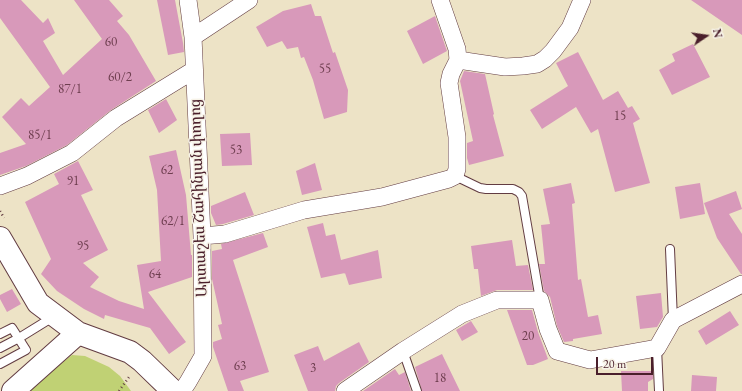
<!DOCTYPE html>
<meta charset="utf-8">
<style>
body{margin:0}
#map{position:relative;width:742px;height:391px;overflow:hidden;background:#ede3c6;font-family:"EB Garamond",serif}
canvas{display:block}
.north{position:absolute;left:686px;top:16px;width:40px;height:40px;-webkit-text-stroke:3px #f7f3e8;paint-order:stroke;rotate:77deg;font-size:11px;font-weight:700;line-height:16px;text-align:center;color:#4a1f2b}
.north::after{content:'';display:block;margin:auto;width:14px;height:18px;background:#4a1f2b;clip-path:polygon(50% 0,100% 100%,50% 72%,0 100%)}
.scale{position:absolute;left:596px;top:357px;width:57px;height:18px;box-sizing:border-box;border:2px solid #4a1f2b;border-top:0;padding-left:5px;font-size:12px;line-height:14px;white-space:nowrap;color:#4a1f2b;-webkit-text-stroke:3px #f7f3e8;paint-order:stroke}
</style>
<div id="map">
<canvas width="742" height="391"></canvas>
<div class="north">N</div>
<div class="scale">20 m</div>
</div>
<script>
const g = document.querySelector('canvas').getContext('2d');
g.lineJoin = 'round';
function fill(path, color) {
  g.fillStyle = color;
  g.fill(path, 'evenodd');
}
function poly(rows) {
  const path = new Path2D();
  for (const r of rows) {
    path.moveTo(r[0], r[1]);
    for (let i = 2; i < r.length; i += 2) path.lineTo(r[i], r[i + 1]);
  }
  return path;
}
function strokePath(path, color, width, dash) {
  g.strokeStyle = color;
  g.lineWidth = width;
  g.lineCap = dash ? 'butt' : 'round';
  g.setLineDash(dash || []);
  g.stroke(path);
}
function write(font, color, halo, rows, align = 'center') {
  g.font = font + ' "EB Garamond","Noto Serif Armenian",serif';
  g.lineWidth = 3;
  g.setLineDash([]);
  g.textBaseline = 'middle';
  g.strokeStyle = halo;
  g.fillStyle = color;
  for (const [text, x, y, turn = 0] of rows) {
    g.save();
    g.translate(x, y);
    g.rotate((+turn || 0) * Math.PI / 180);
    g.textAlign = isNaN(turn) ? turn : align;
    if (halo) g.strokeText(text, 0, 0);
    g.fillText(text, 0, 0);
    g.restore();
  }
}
fill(poly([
 [72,355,85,356,109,367,120,376,131,391,26,391]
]), '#c0d174');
fill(poly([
 [0,0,21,0,43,23,48,18,55,33,43,41,63,75,102,39,74,0,109,0,123,16,117,21,129,35,156,81,111,110,67,145,26,166,0,175,0,153,26,144,2,117,21,98,29,106,50,87,0,18],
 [157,0,175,0,183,43,184,52,168,55],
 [691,0,742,0,742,35],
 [311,4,315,16,321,16,333,53,335,52,348,90,347,112,324,119,313,80,304,57,301,58,298,47,287,49,282,41,267,47,256,27,283,11],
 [435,16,447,51,423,64,407,31],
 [693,44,710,77,672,95,659,70,675,61,672,54],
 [578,52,603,100,618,91,628,108,632,106,640,119,633,123,650,183,615,192,598,129,591,133,576,107,542,129,530,110,568,86,556,63],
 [464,71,485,74,494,114,493,115,504,156,469,165,467,158,467,143,473,141,460,81],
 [166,99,177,120,159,133,148,110],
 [250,133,252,165,222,166,220,134],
 [176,150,186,195,191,255,192,255,192,277,148,292,186,342,169,354,150,328,105,315,104,319,84,309,57,291,41,274,51,259,25,202,59,184,54,174,78,161,93,190,81,195,108,250,83,263,99,277,90,287,119,301,144,309,137,265,161,261,157,190,149,156],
 [315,163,322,190,302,195,296,171],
 [571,183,575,203,572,204,578,280,581,279,588,317,598,315,602,334,573,339,573,341,564,342,557,326,550,297,544,291,539,264,545,264,541,225,550,224,543,189],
 [700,183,705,214,680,219,675,187],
 [736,191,742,209,729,214,742,234,742,274,741,274,717,238,704,203],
 [245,192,254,215,223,224,216,225,211,213,211,206],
 [323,223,326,236,335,234,341,260,378,250,382,278,349,285,343,267,345,273,321,278,307,227],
 [263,233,268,247,233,260,269,372,240,381,244,391,228,391,213,347,213,342,222,339,218,325,222,324,212,279,212,251,222,249,221,244],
 [512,240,516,266,528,265,533,290,497,290,481,296,478,269,474,269,471,246],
 [12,289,21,304,7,312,0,299,0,295],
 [661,293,663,317,657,327,640,329,636,296],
 [507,310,532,310,538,332,548,359,533,365,527,365],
 [730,311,739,325,706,345,698,331],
 [471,321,478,332,462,341,456,330],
 [359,342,369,362,339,383,336,386,335,391,308,391,294,355,318,346,324,361],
 [442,354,460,391,422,391,415,367],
 [395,369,399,375,405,372,411,391,363,391],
 [621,371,653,371,653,379,648,382,648,391,622,391],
 [692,375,717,377,716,391,691,391]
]), '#d899ba');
const lane = poly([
 [455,176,480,188,486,189,513,189,519,192,522,196,540,300],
 [670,249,673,320],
 [0,334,12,328,26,350,0,364],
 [0,348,19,338,53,317],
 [657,348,659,391],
 [403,351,417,391]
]);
const street = poly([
 [193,37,249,0],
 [458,60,505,67,523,66,537,64,545,59,553,51,570,28,582,0],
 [0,186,27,176,72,153,116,118,194,70],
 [202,236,225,234,304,210,382,197,449,179,455,176,457,169,457,137,449,83,451,74,458,60,457,49,440,0],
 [182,391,188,382,203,356,202,236,193,37,188,0],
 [345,391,403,351,462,314,497,300,540,300,548,329,557,351,590,360,657,348,673,320,742,284]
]);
const secondary = poly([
 [0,238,38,303,78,333,130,352,142,361,173,391],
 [13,391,78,333]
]);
strokePath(lane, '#623c42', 10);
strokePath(street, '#623c42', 18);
strokePath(secondary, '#623c42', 24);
strokePath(poly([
 [0,211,4,218],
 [119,391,129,377]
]), '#623c42', 2.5, [1, 3]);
strokePath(lane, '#fff', 8);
strokePath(street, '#fff', 17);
strokePath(secondary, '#fff', 22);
write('13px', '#6e3e4f', null, [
 ["60",111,42],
 ["55",325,69],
 ["60/2",120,77],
 ["87/1",70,89],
 ["15",620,116],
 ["85/1",40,135],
 ["53",236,150],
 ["62",167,170],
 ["91",73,181],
 ["62/1",173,221],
 ["95",83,246],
 ["64",155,274],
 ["20",528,336],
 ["63",240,366],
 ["3",313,368],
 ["18",440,378]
]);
write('15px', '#4a1f2b', '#f7f3e8', [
 ["Արտաշես Շահինյան փողոց",199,198,-92]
]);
</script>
